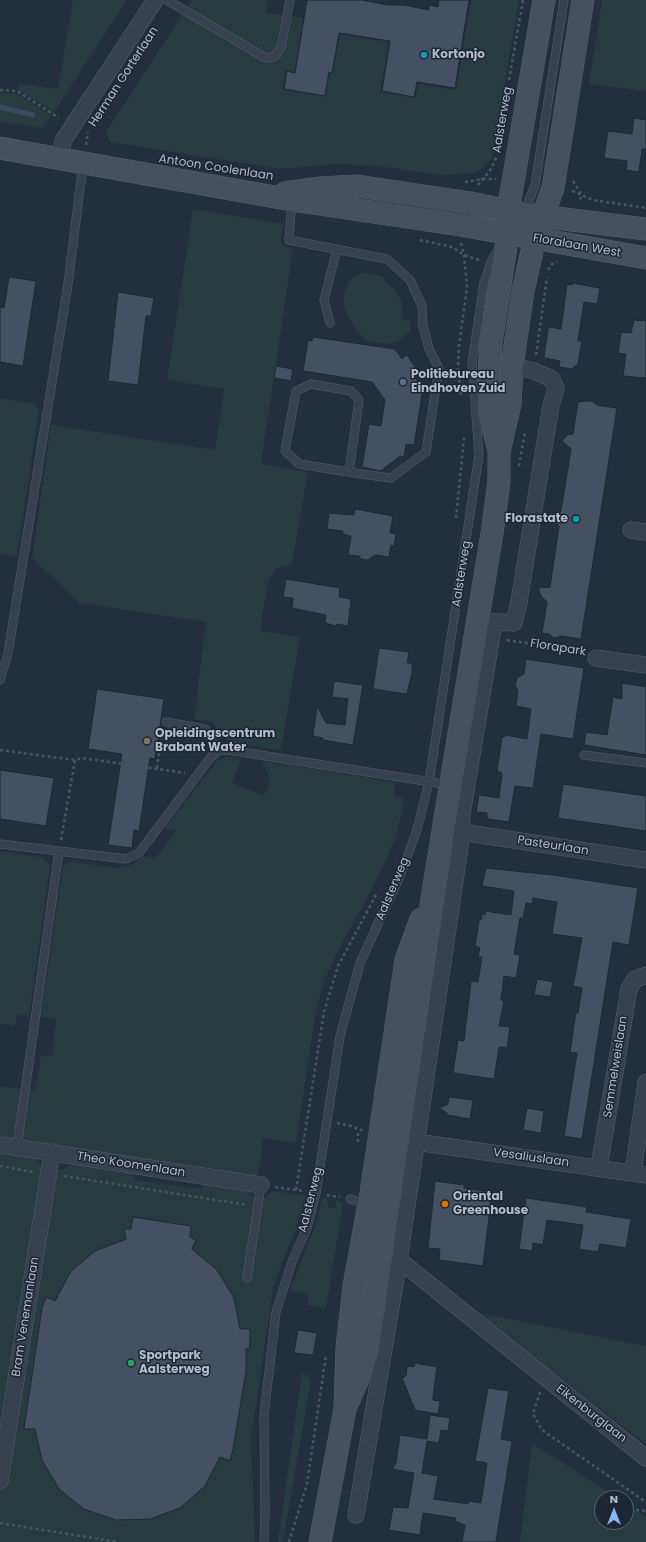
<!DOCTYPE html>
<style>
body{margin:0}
#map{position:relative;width:646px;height:1542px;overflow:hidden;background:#242f3e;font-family:Poppins,sans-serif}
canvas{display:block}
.north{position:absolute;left:594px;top:1490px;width:40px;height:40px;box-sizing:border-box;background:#1d2633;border:1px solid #59626f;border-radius:50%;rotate:0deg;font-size:11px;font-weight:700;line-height:16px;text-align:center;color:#b4bcc9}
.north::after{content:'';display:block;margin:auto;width:14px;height:18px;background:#8ab4f8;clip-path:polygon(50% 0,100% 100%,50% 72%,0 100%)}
</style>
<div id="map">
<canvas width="646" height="1542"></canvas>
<div class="north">N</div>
</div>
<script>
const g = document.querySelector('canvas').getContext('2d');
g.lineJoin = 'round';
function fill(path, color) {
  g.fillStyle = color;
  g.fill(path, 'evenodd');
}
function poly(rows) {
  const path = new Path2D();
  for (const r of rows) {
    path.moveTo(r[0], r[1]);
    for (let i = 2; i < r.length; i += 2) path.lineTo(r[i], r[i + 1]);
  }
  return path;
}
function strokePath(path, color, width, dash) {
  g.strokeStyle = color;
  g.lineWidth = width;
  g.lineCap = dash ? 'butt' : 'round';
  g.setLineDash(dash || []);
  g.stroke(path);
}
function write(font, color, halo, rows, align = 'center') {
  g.font = font + ' Poppins,sans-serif';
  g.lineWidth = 3;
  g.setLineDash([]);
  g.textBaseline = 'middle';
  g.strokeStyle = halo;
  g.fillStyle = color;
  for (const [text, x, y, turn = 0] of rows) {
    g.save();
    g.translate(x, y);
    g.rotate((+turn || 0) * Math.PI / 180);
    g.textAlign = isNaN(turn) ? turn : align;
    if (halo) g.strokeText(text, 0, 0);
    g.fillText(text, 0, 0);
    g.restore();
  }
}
fill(poly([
 [73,0,127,0,54,112,17,89,20,84,58,89],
 [192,0,268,0,266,13,303,18,295,72,285,70,283,89,325,96,329,73,333,73,340,34,389,42,380,92,416,98,418,84,456,90,471,0,519,0,492,158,482,169,474,173,440,175,378,166,337,164,280,169,110,142,106,132],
 [602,0,646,0,646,91,589,84],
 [0,92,16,94,27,100,51,116,42,128,0,122],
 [193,209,284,224,281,238,283,245,293,249,261,464,308,472,292,564,278,568,269,578,262,617,261,631,300,637,281,750,229,742,211,721,194,720,206,622,80,603,32,558,51,425,215,450,224,389,167,380],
 [361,273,368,273,381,276,396,291,402,303,403,321,409,320,411,331,399,340,389,344,367,341,356,329,348,317,344,306,344,293,349,280],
 [0,398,34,404,39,410,17,556,0,554],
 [226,756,242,758,232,783,264,796,269,784,268,772,262,763,263,761,395,782,394,796,405,798,396,836,383,866,365,902,345,937,325,978,316,1010,296,1143,262,1138,262,1153,257,1176,0,1137,0,1086,35,1091,41,1055,52,1056,56,1019,41,1017,63,867,66,863,74,862,115,868,132,865,143,856,155,859,176,831,164,828,217,761],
 [0,851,44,858,50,865,29,1016,17,1014,16,1024,13,1026,0,1024],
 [0,1153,34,1158,40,1163,41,1167,62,1170,70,1165,135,1174,134,1180,202,1189,203,1185,250,1192,250,1196,265,1198,273,1191,306,1196,297,1226,274,1283,251,1438,255,1542,0,1542],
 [322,1198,328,1199,328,1207,335,1208,336,1200,343,1204,326,1308,307,1305,309,1294,290,1291,317,1221],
 [475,1312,646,1346,646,1444],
 [302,1372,311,1380,283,1542,278,1542],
 [532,1443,617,1498,602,1498,602,1522,626,1522,626,1504,646,1517,646,1542,520,1542]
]), '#263c3f');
strokePath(poly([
 [0,107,33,115]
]), '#394c67', 5);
const building = poly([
 [307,0,361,0,388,5,404,5,429,10,429,5,438,7,439,0,469,0,455,88,417,82,414,97,382,91,390,41,339,33,332,73,329,72,325,96,284,89,287,71,295,73,307,0],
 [634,118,646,120,646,149,642,149,639,172,626,170,627,161,604,158,608,131,632,134,634,118],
 [9,277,36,281,23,366,0,362,0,307,4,308,9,277],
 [572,283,600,288,597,304,584,302,578,341,582,341,578,364,572,369,559,367,560,361,545,358,544,356,548,329,550,327,561,329,567,284,572,285,572,283],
 [118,292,154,298,151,316,146,316,138,385,108,381,118,292],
 [634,320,646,321,646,378,623,376,626,354,618,353,621,332,631,333,634,320],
 [313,337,395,349,402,359,407,355,416,368,415,370,417,372,413,375,423,389,414,445,406,444,404,457,400,456,381,471,362,467,369,424,381,426,385,400,372,382,303,371,308,340,312,341,313,337],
 [276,366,293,369,291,381,274,378,276,366],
 [588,401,592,401,597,405,617,408,581,639,561,636,554,638,549,634,542,633,547,602,541,596,538,588,550,587,559,526,547,514,561,511,571,449,562,441,567,435,573,434,578,402,588,401],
 [355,509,393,516,390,533,396,534,394,546,391,545,389,557,375,555,368,560,361,559,359,556,348,555,351,536,343,534,343,531,327,529,329,513,354,515,355,509],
 [286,579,340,588,339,597,351,599,348,626,337,624,336,626,325,623,326,615,292,608,293,598,283,597,286,579],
 [379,648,409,652,407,663,412,663,412,673,407,694,373,689,379,648],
 [526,659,584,668,573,739,541,734,533,788,515,786,509,822,487,819,487,813,476,812,479,795,499,798,502,773,497,771,502,737,504,737,505,735,527,739,531,709,516,706,518,690,515,686,517,678,524,674,526,659],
 [334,681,363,685,353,745,323,740,323,738,313,736,317,706,326,723,345,725,348,699,332,697,334,681],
 [622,683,646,687,646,755,584,745,586,732,607,735,613,697,622,699,622,683],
 [97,689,164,699,155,759,150,758,139,831,134,830,132,848,108,845,122,754,88,749,97,689],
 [0,770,54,778,46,826,0,819,0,770],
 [563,784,646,796,646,831,558,818,563,784],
 [486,868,553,875,638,888,629,945,613,942,582,1139,564,1136,577,1053,570,1052,576,1012,578,1013,582,988,573,986,582,938,552,934,557,902,533,898,532,904,526,903,523,918,520,918,514,954,520,955,516,978,504,976,501,1000,504,1001,499,1026,510,1027,507,1048,499,1047,494,1079,453,1073,458,1040,464,1041,471,981,478,982,482,957,478,957,480,948,475,946,479,920,481,920,482,914,485,915,486,911,511,915,514,891,482,886,486,868],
 [537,979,553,982,550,997,534,995,537,979],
 [449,1097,473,1100,470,1119,447,1115,447,1113,439,1108,448,1104,449,1097],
 [527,1108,544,1111,541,1133,523,1130,527,1108],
 [435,1181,464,1185,464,1188,492,1192,483,1266,439,1260,440,1249,428,1248,435,1181],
 [526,1198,587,1207,586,1212,631,1219,626,1248,600,1244,598,1252,579,1249,583,1225,547,1220,543,1245,533,1243,532,1251,519,1249,526,1198],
 [133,1217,191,1226,190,1237,196,1240,192,1249,217,1270,234,1298,240,1329,250,1329,250,1341,249,1349,246,1348,246,1371,233,1450,230,1461,220,1457,205,1486,180,1508,150,1519,116,1520,84,1509,59,1489,42,1460,35,1429,24,1429,42,1308,46,1297,55,1301,71,1271,95,1251,126,1239,124,1229,131,1229,133,1217],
 [298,1330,317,1333,313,1355,294,1353,298,1330],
 [415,1363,437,1367,433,1397,433,1400,440,1401,438,1414,415,1410,402,1378,406,1376,407,1366,414,1367,415,1363],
 [488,1388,509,1391,501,1439,512,1441,496,1542,462,1542,465,1525,455,1521,456,1518,423,1513,420,1535,389,1530,393,1507,408,1508,414,1473,392,1469,396,1463,400,1435,427,1439,430,1415,450,1418,448,1431,441,1430,439,1443,427,1441,422,1473,438,1476,434,1499,468,1504,469,1501,481,1503,487,1463,475,1461,488,1388]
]);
fill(building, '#455162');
strokePath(building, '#1f2835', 1);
const service = poly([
 [167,0,264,57,269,58,275,56,281,48,290,0],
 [292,200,289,240,387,259,410,280,422,306,423,326,429,349,439,368,426,452,391,478,361,474,299,464,285,451,296,391,311,384,334,388,351,391,359,400,349,472],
 [524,213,535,185,564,0],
 [330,323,324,300,337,249],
 [0,680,8,653,68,284,83,164],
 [166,722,205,729,218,751],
 [584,755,646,763],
 [0,844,126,859,139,853,210,758,218,751,228,750,450,785],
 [17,1147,59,851],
 [350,1199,368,1205],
 [247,1278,261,1185],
 [264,1542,265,1512,264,1415,276,1312,293,1259,307,1228,316,1193,340,1036,360,963,400,876,417,830,429,782,479,455,472,363,484,283,491,262,499,248]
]);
const minor = poly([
 [60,158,63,141,155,0],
 [631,530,646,532],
 [484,621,514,623,519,602,551,405,556,389,552,379,534,371,512,366],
 [596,658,646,665],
 [461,832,646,860],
 [416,1142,646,1175],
 [0,1145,261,1185],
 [599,1167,629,989,635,979,646,975],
 [633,1173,646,1082],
 [391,1258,399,1260,646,1458],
 [0,1481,52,1152],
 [356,1515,399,1260,460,847,462,814,494,623]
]);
const secondary = poly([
 [0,148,292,200,460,225,646,258],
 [285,193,320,188,357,186,471,203,523,214,646,229],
 [498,447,489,412,489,376,491,343,508,234,508,211,544,0],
 [345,1409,361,1372,368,1348,433,892,493,527,499,481,499,452,510,404,512,366,523,291,535,238,553,188,583,0],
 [320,1542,345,1409,347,1348,354,1286,371,1193,406,960,421,919]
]);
strokePath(service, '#565f6c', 9);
strokePath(minor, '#565f6c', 17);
strokePath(secondary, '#565f6c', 23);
strokePath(poly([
 [509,80,523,0],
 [0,90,17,91,59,118],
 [86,145,88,132],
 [573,181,581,194,580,202],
 [465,182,482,179,496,179],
 [478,185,491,169,497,156],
 [572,191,593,200,646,208],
 [420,240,452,247,464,255,479,260],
 [461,243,464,255,467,287,459,346,458,369,461,395],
 [548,270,552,264,557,262],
 [536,355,547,277],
 [519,466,525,432],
 [456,518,464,438],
 [507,640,583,652],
 [0,750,75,760,82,758,185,773],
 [157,768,162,731],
 [61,840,75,760],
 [337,1123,351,1126,360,1130],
 [358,1142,358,1134,362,1129],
 [0,1166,33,1172],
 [64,1176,247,1205],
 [275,1187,304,1191],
 [296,1190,324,1012,338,966,377,893],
 [327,1195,340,1197],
 [540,1392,533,1414,542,1430,646,1502],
 [636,1510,646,1511],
 [0,1523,118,1542],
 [289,1542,307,1484,326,1355]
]), '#44595c', 2.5, [3, 3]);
strokePath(service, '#38414e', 8);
strokePath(minor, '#38414e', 16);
strokePath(secondary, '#465061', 22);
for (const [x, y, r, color] of [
 [424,55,4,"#0f9aa8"],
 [403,382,4,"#5c6f8a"],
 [576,519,4,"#0f9aa8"],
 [147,741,4,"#8d6e63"],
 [445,1204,4,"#e8710a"],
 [131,1363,4,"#2e9e5b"]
]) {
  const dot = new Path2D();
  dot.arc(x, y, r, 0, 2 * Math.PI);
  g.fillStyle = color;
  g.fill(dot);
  strokePath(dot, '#1d2633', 1.5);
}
write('bold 12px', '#b4bcc9', '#1d2633', [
 ["Kortonjo",432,55],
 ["Politiebureau",411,375],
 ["Eindhoven Zuid",411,389],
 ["Florastate",568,519,"right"],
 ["Opleidingscentrum",155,734],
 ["Brabant Water",155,748],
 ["Oriental",453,1197],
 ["Greenhouse",453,1211],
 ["Sportpark",139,1356],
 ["Aalsterweg",139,1370]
], 'left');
write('12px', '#b4bcc9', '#1d2633', [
 ["Herman Gorterlaan",124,77,-57],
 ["Aalsterweg",503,120,-80],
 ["Antoon Coolenlaan",216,168,9],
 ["Floralaan West",577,246,10],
 ["Aalsterweg",462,574,-81],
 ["Florapark",558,648,9],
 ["Pasteurlaan",553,846,9],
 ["Aalsterweg",393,889,-67],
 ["Semmelweislaan",616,1067,-81],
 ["Vesaliuslaan",531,1158,8],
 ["Theo Koomenlaan",131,1165,9],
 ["Aalsterweg",311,1200,-76],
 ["Bram Venemanlaan",26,1317,-81],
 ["Eikenburglaan",591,1414,38]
]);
</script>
